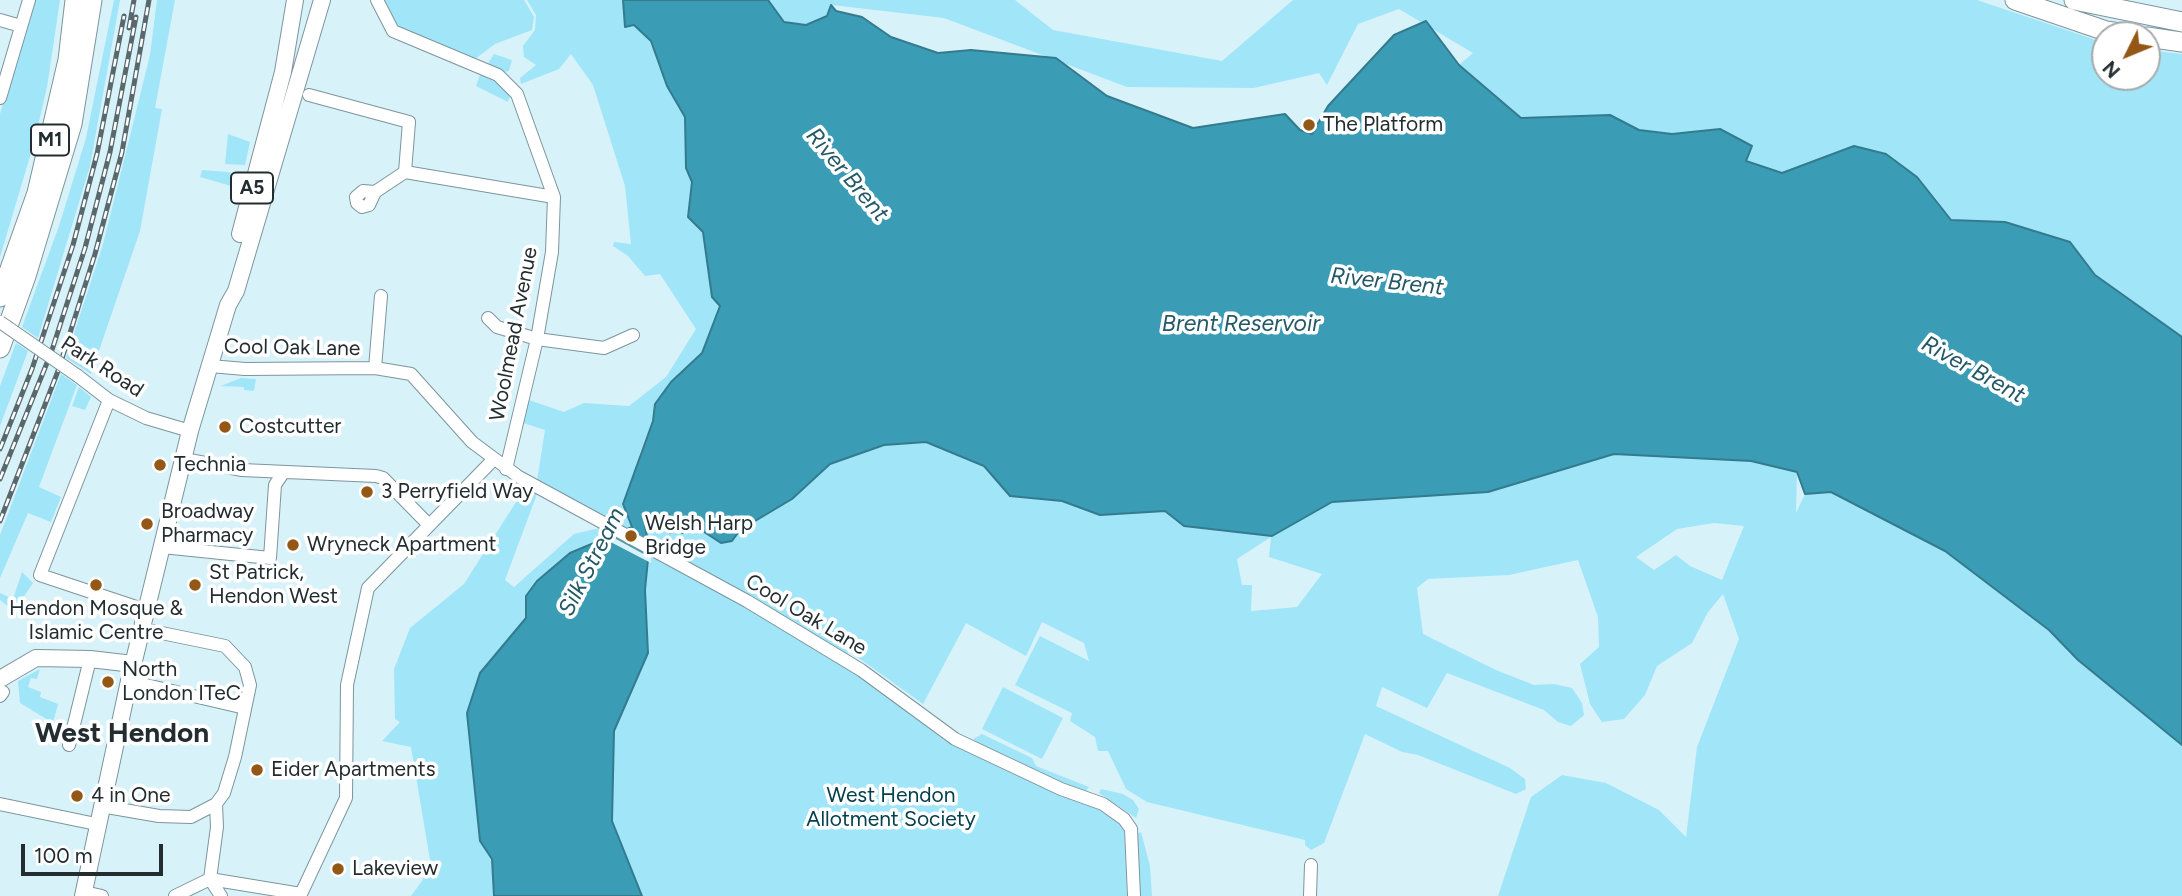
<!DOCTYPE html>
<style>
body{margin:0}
#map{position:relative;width:2182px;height:896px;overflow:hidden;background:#d8f2fa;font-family:Figtree,sans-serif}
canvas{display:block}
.north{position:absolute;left:2091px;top:21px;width:70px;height:70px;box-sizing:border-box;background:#fff;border:2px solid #a7abac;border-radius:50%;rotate:227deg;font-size:19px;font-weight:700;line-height:28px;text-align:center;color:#232d30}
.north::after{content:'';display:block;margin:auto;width:24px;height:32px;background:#935816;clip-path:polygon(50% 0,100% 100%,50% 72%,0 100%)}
.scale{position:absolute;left:21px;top:844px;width:142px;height:32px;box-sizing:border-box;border:4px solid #232d30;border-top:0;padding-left:9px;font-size:21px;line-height:24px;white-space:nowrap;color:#232d30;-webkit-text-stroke:5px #fff;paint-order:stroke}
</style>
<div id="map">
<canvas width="2182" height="896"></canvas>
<div class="north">N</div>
<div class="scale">100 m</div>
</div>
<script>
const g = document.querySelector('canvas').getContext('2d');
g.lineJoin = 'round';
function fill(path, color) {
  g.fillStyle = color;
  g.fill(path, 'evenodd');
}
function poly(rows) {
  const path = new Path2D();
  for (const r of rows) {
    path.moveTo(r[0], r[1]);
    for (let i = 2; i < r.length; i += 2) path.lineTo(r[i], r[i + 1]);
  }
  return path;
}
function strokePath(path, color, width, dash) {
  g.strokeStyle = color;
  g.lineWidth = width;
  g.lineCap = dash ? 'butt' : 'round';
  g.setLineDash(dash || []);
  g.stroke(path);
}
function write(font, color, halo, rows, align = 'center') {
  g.font = font + ' Figtree,sans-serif';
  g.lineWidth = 7;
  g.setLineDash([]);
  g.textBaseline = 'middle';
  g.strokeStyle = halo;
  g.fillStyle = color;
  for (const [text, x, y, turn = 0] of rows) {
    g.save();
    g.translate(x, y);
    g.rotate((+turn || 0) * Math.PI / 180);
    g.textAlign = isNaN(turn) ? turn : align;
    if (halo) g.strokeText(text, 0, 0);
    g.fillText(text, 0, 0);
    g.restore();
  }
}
fill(poly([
 [32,0,60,0,47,87,34,143,0,257,0,114],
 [114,0,120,0,90,166,38,338,22,327,59,226,86,138],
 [157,0,175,0,155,108,162,109,140,231,91,374,66,358,103,244,126,152,150,55],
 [383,0,524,0,534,17,532,30,495,44,475,59,397,28],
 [527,0,623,0,625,27,635,26,651,39,667,85,685,116,686,167,692,181,689,216,703,231,712,296,720,305,702,353,671,382,655,404,653,421,640,452,633,527,626,528,537,481,545,430,517,421,523,398,564,412,584,403,629,406,666,377,696,329,660,274,645,276,628,256,613,246,614,242,631,244,625,186,593,85,571,54,559,69,521,84,520,78,536,65,524,57,523,46,535,30,536,15],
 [768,0,1015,0,1053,30,1222,61,1293,0,1977,0,2105,43,2105,77,2147,77,2147,50,2182,54,2182,337,2095,275,2070,242,2005,222,1951,220,1917,177,1854,146,1782,173,1746,161,1720,129,1672,134,1639,130,1610,115,1521,118,1459,65,1473,53,1399,9,1358,24,1327,85,1319,73,1254,88,1127,87,944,18,832,5,826,16,806,24,784,22],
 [494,54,512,60,509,71,500,73,487,65],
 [481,72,500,82,510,96,508,102,476,86],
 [228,134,250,142,245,165,225,164],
 [202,170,228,172,241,178,238,188,200,177],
 [16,343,28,351,0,426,0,386],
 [61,374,77,385,39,487,61,497,51,522,28,513,0,578,0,535],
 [241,378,256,379,254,391,244,390,244,387,221,386],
 [79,387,91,397,85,410,72,406],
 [926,442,984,466,1010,496,1062,501,1100,515,1166,511,1272,536,1332,502,1488,492,1614,454,1751,461,1797,472,1796,513,1805,494,1831,492,1945,551,2049,630,2078,660,2182,745,2182,896,1498,896,1531,797,1562,775,1606,783,1659,810,1686,837,1697,747,1739,639,1723,594,1708,612,1692,643,1657,666,1645,695,1624,719,1602,722,1590,704,1580,664,1599,647,1598,617,1578,560,1509,575,1428,579,1417,588,1423,634,1496,670,1534,685,1554,684,1572,688,1582,703,1584,715,1571,726,1558,722,1544,710,1447,673,1427,708,1382,687,1376,706,1510,768,1525,779,1526,789,1516,794,1418,755,1402,752,1365,734,1324,843,1311,850,1305,845,1305,840,1147,802,1126,789,1108,751,1098,751,1095,737,1070,721,1072,713,1015,685,1040,636,1089,661,1084,643,1042,622,1026,656,966,623,923,704,849,651,840,665,853,671,944,740,1055,793,1107,812,1124,826,1127,896,641,896,611,822,614,733,649,653,645,590,649,549,645,525,666,513,677,519,669,530,695,526,721,543,792,499,830,464,884,445],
 [1714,523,1744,526,1722,580,1690,566,1676,555,1654,570,1636,557,1677,529],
 [1271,537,1269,557,1322,574,1297,607,1251,611,1252,585,1242,585,1237,559],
 [525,488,537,494,505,580,514,587,574,534,604,527,615,532,570,553,537,581,526,596,525,618,481,672,467,714,480,841,491,858,494,896,411,896,422,881,430,860,411,747,382,741,400,722,395,719,394,669,410,628,464,584],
 [22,572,33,583,14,611,0,600,0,593,13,599],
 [40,669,37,679,31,678,28,687,41,692,40,697,58,704,53,723,20,703,18,681],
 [1003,687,1063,718,1042,759,982,729],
 [982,734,1032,758,1036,766,1089,787,1085,792,1057,783,982,746,973,739],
 [1101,789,1123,794,1133,800,1139,809,1136,818,1099,793],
 [1141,832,1150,866,1152,896,1137,896,1133,836]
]), '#a1e5f9');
const water = poly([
 [623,0,768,0,784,22,806,25,827,16,831,5,836,11,862,17,891,37,938,53,971,50,1056,58,1107,96,1193,128,1285,114,1300,130,1312,134,1328,106,1394,35,1426,21,1459,65,1521,118,1610,115,1639,130,1672,134,1720,129,1752,146,1746,161,1782,173,1854,146,1886,154,1917,177,1951,220,2005,222,2070,242,2095,275,2182,337,2182,745,2078,660,2049,630,1945,551,1831,492,1805,494,1797,472,1751,461,1614,454,1488,492,1332,502,1272,536,1184,526,1165,511,1100,515,1062,501,1010,496,984,466,926,442,884,445,830,464,792,499,740,530,732,541,721,543,695,526,686,526,683,533,677,530,670,533,668,531,676,519,666,513,645,525,649,549,645,590,648,653,614,731,612,821,642,896,494,896,492,859,480,841,467,713,480,673,526,618,526,596,537,581,570,553,632,527,623,504,653,421,655,404,671,382,702,353,720,306,712,297,703,232,688,217,692,182,686,168,685,117,667,86,651,41,634,25,625,27,623,0]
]);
fill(water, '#3a9cb5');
strokePath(water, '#337b8d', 2);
fill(poly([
 [605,533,651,558,651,563,599,536]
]), '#d8f2fa');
const minor = poly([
 [377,0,393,31,498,75,517,94,554,197,552,252,537,339,506,469],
 [0,20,21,26],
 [309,95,409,122,405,172,554,197],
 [0,98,29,0],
 [375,192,363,191,356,197,357,203,362,207,369,205,375,192,405,172],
 [488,318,497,327,537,339,604,348,633,335],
 [210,366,245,369,375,368,411,374,472,442,519,477,747,601,861,670,955,739,1061,789,1103,804,1124,819,1131,829,1134,896],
 [375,368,381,296],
 [78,376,109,400,146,418,190,431],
 [109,400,40,575,148,611],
 [184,459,242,470,376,476,383,478,429,525],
 [162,547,270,558,275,485,283,473],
 [129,681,245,708],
 [0,696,3,692],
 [69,745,90,659],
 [0,804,96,824],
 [101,806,159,816,191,817,216,804,224,793,235,757,250,685,245,667,225,646,142,629],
 [210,879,301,894,346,798,347,685,368,588,493,460],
 [210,879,221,896],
 [84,892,102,896],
 [175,896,210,879,217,827,216,804],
 [1310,896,1311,865]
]);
const major = poly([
 [240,234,283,72,295,0],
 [0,679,36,658,90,659,133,664],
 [83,896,129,681,190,431,228,305,236,291,322,0]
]);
const highway = poly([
 [2015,0,2106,31,2133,35],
 [2074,0,2182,22],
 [2147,37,2182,42],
 [0,297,37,193,68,60,75,0],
 [0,348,26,276,72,124,92,0]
]);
strokePath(minor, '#7d959c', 14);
strokePath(major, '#7d959c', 18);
strokePath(highway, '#7d959c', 21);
strokePath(minor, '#fff', 12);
strokePath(major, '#fff', 16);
strokePath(highway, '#fff', 19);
const rail = poly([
 [129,28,134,0],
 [0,449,32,369,73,245,97,154,124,16],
 [0,479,51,353,85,248,110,152,136,17],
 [0,521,58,371,95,254,122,152,149,0]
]);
strokePath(rail, '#59686d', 5);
strokePath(rail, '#fff', 2.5, [8]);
const minorBridge = poly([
 [0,322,78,376]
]);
strokePath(minorBridge, '#7d959c', 14, []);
strokePath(minorBridge, '#fff', 12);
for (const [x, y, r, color] of [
 [1309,125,7,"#935816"],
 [225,427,7,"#935816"],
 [160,465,7,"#935816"],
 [367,492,7,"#935816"],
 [147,524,7,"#935816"],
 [631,536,7,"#935816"],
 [293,545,7,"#935816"],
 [96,585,7,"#935816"],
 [195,585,7,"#935816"],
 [108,682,7,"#935816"],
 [257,770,7,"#935816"],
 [77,796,7,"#935816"],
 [338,869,7,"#935816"]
]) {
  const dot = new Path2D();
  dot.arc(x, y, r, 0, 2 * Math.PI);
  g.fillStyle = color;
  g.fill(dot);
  strokePath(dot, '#fff', 2.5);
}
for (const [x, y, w] of [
 [50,140,38],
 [252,188,42]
]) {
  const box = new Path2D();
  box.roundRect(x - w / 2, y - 15.5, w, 31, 5);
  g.fillStyle = '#fff';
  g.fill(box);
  strokePath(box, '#232d30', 2);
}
write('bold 19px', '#232d30', null, [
 ["M1",50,140],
 ["A5",252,188]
]);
write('21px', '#232d30', '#fff', [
 ["The Platform",1323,125],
 ["Costcutter",239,427],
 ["Technia",174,465],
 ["3 Perryfield Way",381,492],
 ["Broadway",161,512],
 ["Pharmacy",161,536],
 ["Welsh Harp",645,524],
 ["Bridge",645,548],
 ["Wryneck Apartment",307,545],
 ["St Patrick,",209,573],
 ["Hendon West",209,597],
 ["Hendon Mosque &",96,609,"center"],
 ["Islamic Centre",96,633,"center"],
 ["North",122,670],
 ["London ITeC",122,694],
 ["Eider Apartments",271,770],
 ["4 in One",91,796],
 ["Lakeview",352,869]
], 'left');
write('21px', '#232d30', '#fff', [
 ["Woolmead Avenue",514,334,-79],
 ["Cool Oak Lane",292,348,1],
 ["Park Road",102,367,33],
 ["Cool Oak Lane",806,615,31]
]);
write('21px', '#03404e', '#fff', [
 ["West Hendon",891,796],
 ["Allotment Society",891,820]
]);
write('italic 23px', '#235866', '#fff', [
 ["River Brent",847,175,50],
 ["River Brent",1387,282,6],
 ["Brent Reservoir",1241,324],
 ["River Brent",1973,370,29],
 ["Silk Stream",592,562,-63]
]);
write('bold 28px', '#232d30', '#fff', [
 ["West Hendon",122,734]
]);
</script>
